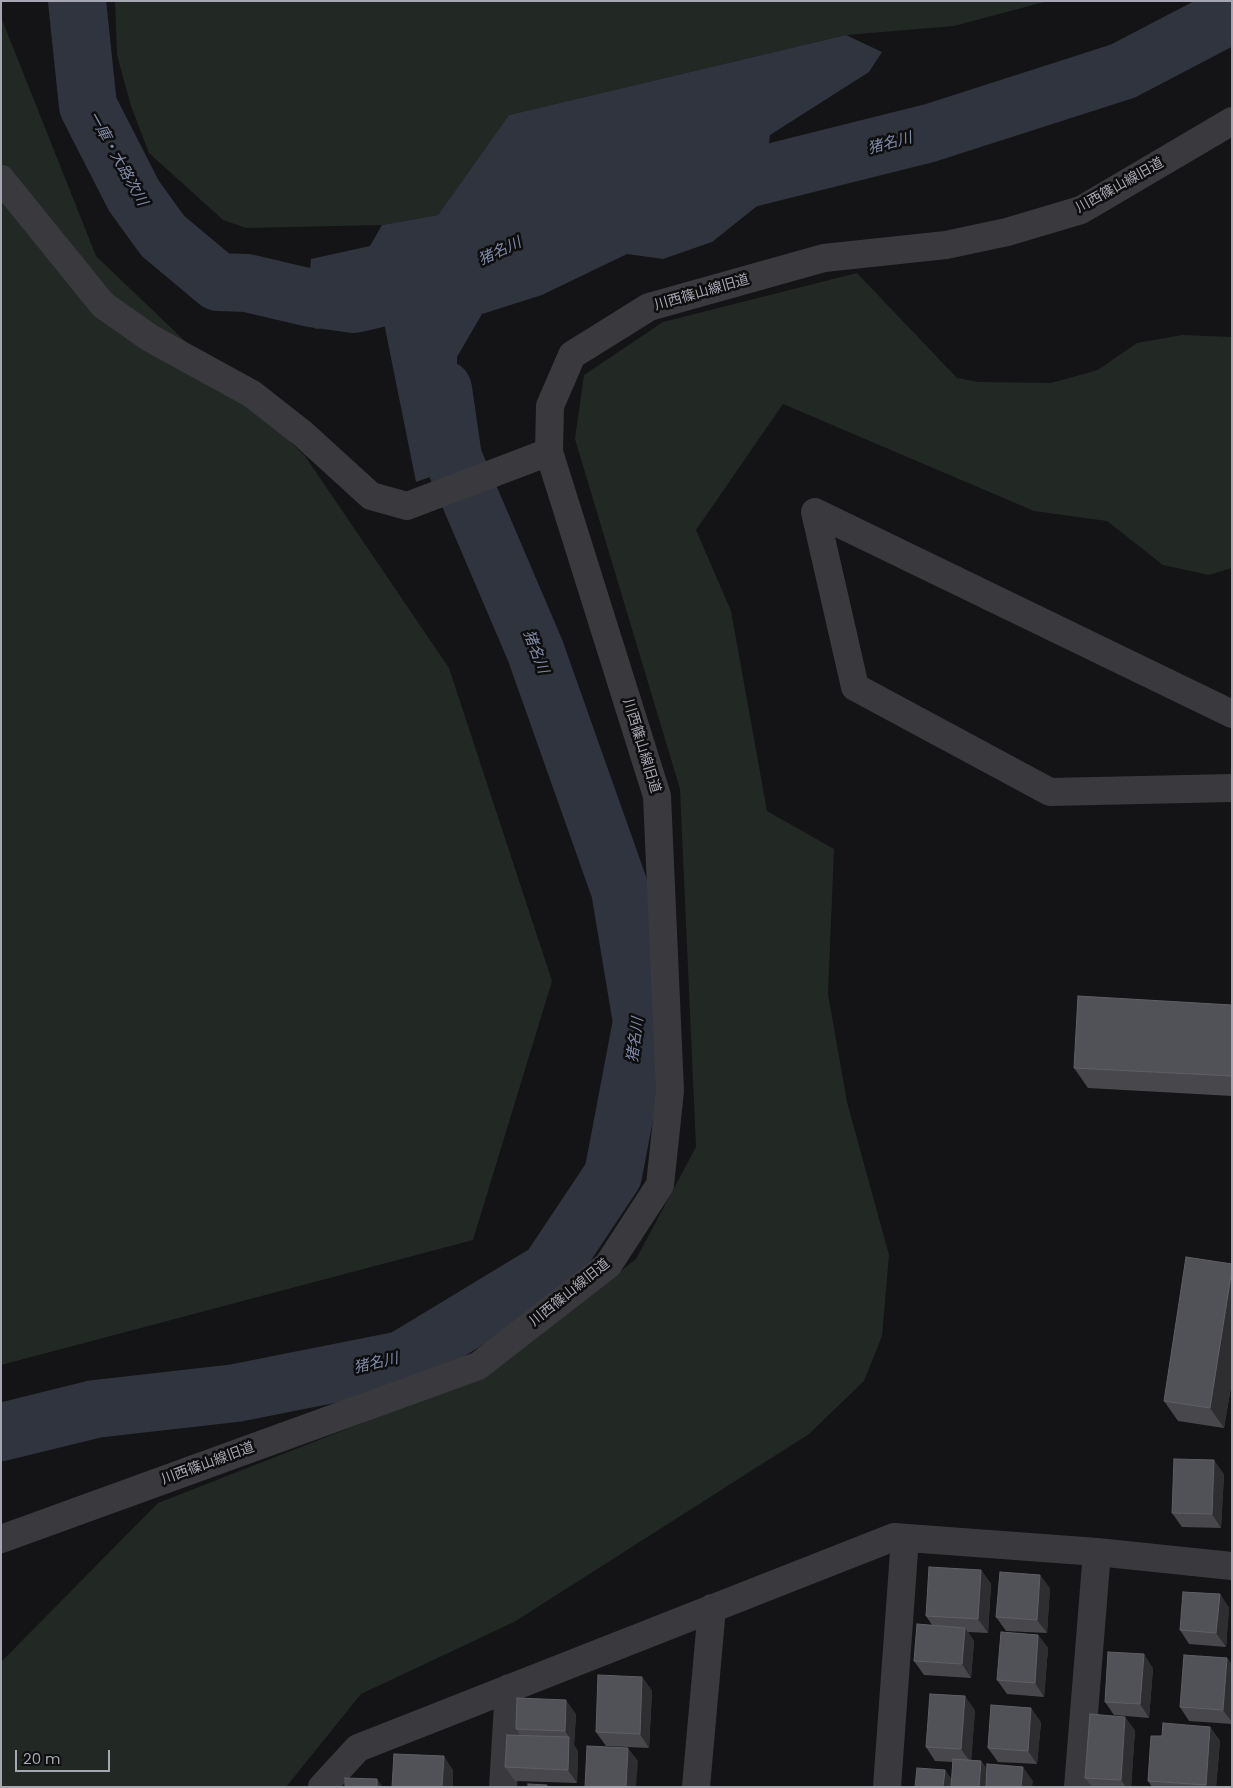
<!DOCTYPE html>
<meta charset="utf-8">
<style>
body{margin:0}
#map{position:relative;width:1233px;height:1788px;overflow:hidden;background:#141315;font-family:Poppins,sans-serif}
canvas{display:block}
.frame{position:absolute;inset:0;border:2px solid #a6a7b3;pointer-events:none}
.scale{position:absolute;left:15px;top:1750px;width:95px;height:22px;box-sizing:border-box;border:2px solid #a6a7b3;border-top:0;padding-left:6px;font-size:15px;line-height:18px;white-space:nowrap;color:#a6a7b3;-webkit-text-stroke:4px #0f0e0f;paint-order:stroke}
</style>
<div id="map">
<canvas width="1233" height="1788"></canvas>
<div class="frame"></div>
<div class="scale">20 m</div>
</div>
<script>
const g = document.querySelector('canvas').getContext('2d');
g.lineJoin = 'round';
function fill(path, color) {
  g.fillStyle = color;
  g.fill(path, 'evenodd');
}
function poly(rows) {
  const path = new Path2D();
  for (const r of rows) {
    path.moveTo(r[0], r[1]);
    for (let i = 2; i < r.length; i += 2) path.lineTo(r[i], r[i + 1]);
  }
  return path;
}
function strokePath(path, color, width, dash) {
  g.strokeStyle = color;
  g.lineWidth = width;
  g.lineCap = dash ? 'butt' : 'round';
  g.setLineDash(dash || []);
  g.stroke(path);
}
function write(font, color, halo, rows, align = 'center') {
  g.font = font + ' Poppins,"Noto Sans JP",sans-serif';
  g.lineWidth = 5;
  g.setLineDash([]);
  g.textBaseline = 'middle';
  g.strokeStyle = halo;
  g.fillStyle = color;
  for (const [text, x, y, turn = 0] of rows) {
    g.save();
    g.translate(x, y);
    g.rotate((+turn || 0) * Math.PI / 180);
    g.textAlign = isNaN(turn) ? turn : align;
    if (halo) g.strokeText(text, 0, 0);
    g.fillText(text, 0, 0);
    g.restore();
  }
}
fill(poly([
 [115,1,1048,1,954,26,846,35,509,115,438,215,382,225,246,228,223,220,149,153,131,106,117,55],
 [1,17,96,256,305,456,449,668,552,981,473,1240,1,1365],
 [857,273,957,378,979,382,1051,383,1098,370,1137,343,1182,335,1232,337,1232,568,1209,575,1163,565,1107,521,1034,511,783,404,696,530,731,611,767,811,834,849,828,994,847,1102,889,1255,882,1336,864,1381,809,1434,514,1622,361,1694,286,1787,1,1787,1,1662,158,1503,492,1372,636,1259,696,1147,680,789,575,439,584,375,663,322]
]), '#222925');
fill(poly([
 [846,35,882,52,869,72,770,135,768,151,786,183,712,242,663,259,627,254,542,295,482,314,457,357,458,408,467,464,416,482,383,318,316,329,305,323,311,259,370,246,382,225,438,215,509,115]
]), '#30343e');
strokePath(poly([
 [77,1,88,106,134,196,163,236,218,282,247,283,311,298,354,304,384,297],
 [702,190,930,133,1123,71,1232,14],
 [1,1432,95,1409,236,1393,402,1360,549,1271,613,1175,642,1022,620,890,535,650,453,458,443,389]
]), '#30343e', 58);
strokePath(poly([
 [1,179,103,305,150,338,252,394,303,434,371,496,407,506,549,452],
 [1232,714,815,512,855,687,1050,792,1232,788],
 [1,1539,478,1366,608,1265,660,1185,670,1091,657,796,549,452,550,406,572,355,649,307,824,258,946,245,1007,232,1081,210,1232,121],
 [322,1787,358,1748,894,1537,1097,1552],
 [503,1787,509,1688],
 [696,1787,712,1608],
 [887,1787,905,1538],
 [1078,1787,1097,1552,1232,1566]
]), '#3a3a3e', 28);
fill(poly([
 [1232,1005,1232,1096,1088,1088,1074,1068],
 [1232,1264,1232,1381,1224,1428,1178,1421,1164,1401],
 [1224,1474,1221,1528,1182,1527,1172,1513],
 [981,1570,991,1584,988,1633,968,1632,974,1641,971,1678,924,1675,914,1661,932,1625,926,1616],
 [1050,1588,1047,1633,1006,1631,996,1617],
 [1220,1594,1229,1608,1226,1647,1189,1644,1180,1630],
 [1038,1635,1048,1648,1044,1697,1007,1694,997,1680],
 [1227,1658,1232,1665,1232,1724,1189,1721,1180,1707],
 [1153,1668,1149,1718,1114,1715,1105,1702],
 [642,1677,652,1691,649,1748,606,1746,596,1732],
 [975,1710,971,1760,981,1761,987,1769,1033,1781,915,1787,945,1770,952,1780,953,1762,935,1761,926,1747],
 [576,1714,574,1745,578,1751,577,1783,515,1781,505,1767,520,1735,516,1729],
 [1041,1722,1037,1764,998,1762,988,1748],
 [1210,1727,1220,1741,1216,1787,1152,1787,1148,1781],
 [1135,1730,1131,1787,1092,1787,1085,1778]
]), '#47474c');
fill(poly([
 [1232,1269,1232,1381,1224,1428,1210,1408],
 [1214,1460,1224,1474,1221,1528,1212,1514],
 [981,1570,991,1584,988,1633,978,1619],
 [1040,1575,1050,1588,1047,1633,1037,1620],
 [1220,1594,1229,1608,1226,1647,1216,1633],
 [965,1628,974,1641,971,1678,962,1664],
 [1038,1635,1048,1648,1044,1697,1035,1683],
 [1144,1654,1153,1668,1149,1718,1140,1704],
 [1227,1658,1232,1665,1232,1722,1223,1710],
 [642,1677,652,1691,649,1748,640,1734],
 [965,1696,975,1710,971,1763,961,1749],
 [566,1700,576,1714,574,1745,565,1731],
 [1031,1708,1041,1722,1037,1764,1028,1751],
 [1125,1717,1135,1730,1131,1787,1126,1787,1121,1780],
 [1210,1727,1220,1741,1216,1787,1207,1787,1206,1785],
 [569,1737,578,1751,577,1783,568,1770],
 [628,1748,638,1761,636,1787,626,1787],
 [444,1756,453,1770,453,1787,442,1787],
 [981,1761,991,1775,990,1787,979,1787],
 [1023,1767,1033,1781,1032,1787,1021,1787],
 [945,1770,954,1784,954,1787,943,1787],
 [377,1779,382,1786,382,1787,377,1787]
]), '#2e2e31');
const building = poly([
 [1078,996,1232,1005,1232,1076,1074,1068,1078,996],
 [1186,1257,1232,1264,1232,1269,1210,1408,1164,1401,1186,1257],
 [1174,1459,1214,1460,1212,1514,1172,1513,1174,1459],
 [929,1567,981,1570,978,1619,926,1616,929,1567],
 [1000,1572,1040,1575,1037,1620,996,1617,1000,1572],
 [1183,1592,1220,1594,1216,1633,1180,1630,1183,1592],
 [917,1624,965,1628,962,1664,914,1661,917,1624],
 [1001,1632,1038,1635,1035,1683,997,1680,1001,1632],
 [1108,1652,1144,1654,1140,1704,1105,1702,1108,1652],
 [1184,1655,1227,1658,1223,1710,1180,1707,1184,1655],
 [598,1675,642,1677,640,1734,596,1732,598,1675],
 [930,1694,965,1696,961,1749,926,1747,930,1694],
 [517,1698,566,1700,565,1731,516,1729,517,1698],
 [991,1705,1031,1708,1028,1751,988,1748,991,1705],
 [1090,1714,1125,1717,1121,1780,1085,1778,1090,1714],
 [1163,1723,1210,1727,1206,1785,1148,1781,1151,1736,1162,1736,1163,1723],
 [507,1735,569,1737,568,1770,505,1767,507,1735],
 [587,1746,628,1748,626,1787,585,1787,587,1746],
 [394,1754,444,1756,442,1787,392,1787,394,1754],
 [953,1759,981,1761,979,1787,951,1787,953,1759],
 [987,1764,1023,1767,1021,1787,986,1787,987,1764],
 [917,1768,945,1770,943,1787,915,1787,917,1768],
 [345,1778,377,1779,377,1787,345,1787,345,1778],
 [528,1784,547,1785,547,1787,528,1787,528,1784]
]);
fill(building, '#515257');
strokePath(building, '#5f5f65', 1);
write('14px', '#a6a7b3', '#0f0e0f', [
 ["川西篠山線旧道",1120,186,-29],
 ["川西篠山線旧道",702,293,-16],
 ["川西篠山線旧道",641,746,73],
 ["川西篠山線旧道",570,1293,-39],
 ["川西篠山線旧道",208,1464,-20]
]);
write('italic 15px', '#818baa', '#0f0e0f', [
 ["猪名川",890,144,-15],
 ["一庫・大路次川",117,159,61],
 ["猪名川",500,252,-25],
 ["猪名川",535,652,69],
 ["猪名川",636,1040,-83],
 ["猪名川",376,1364,-13]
]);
</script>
